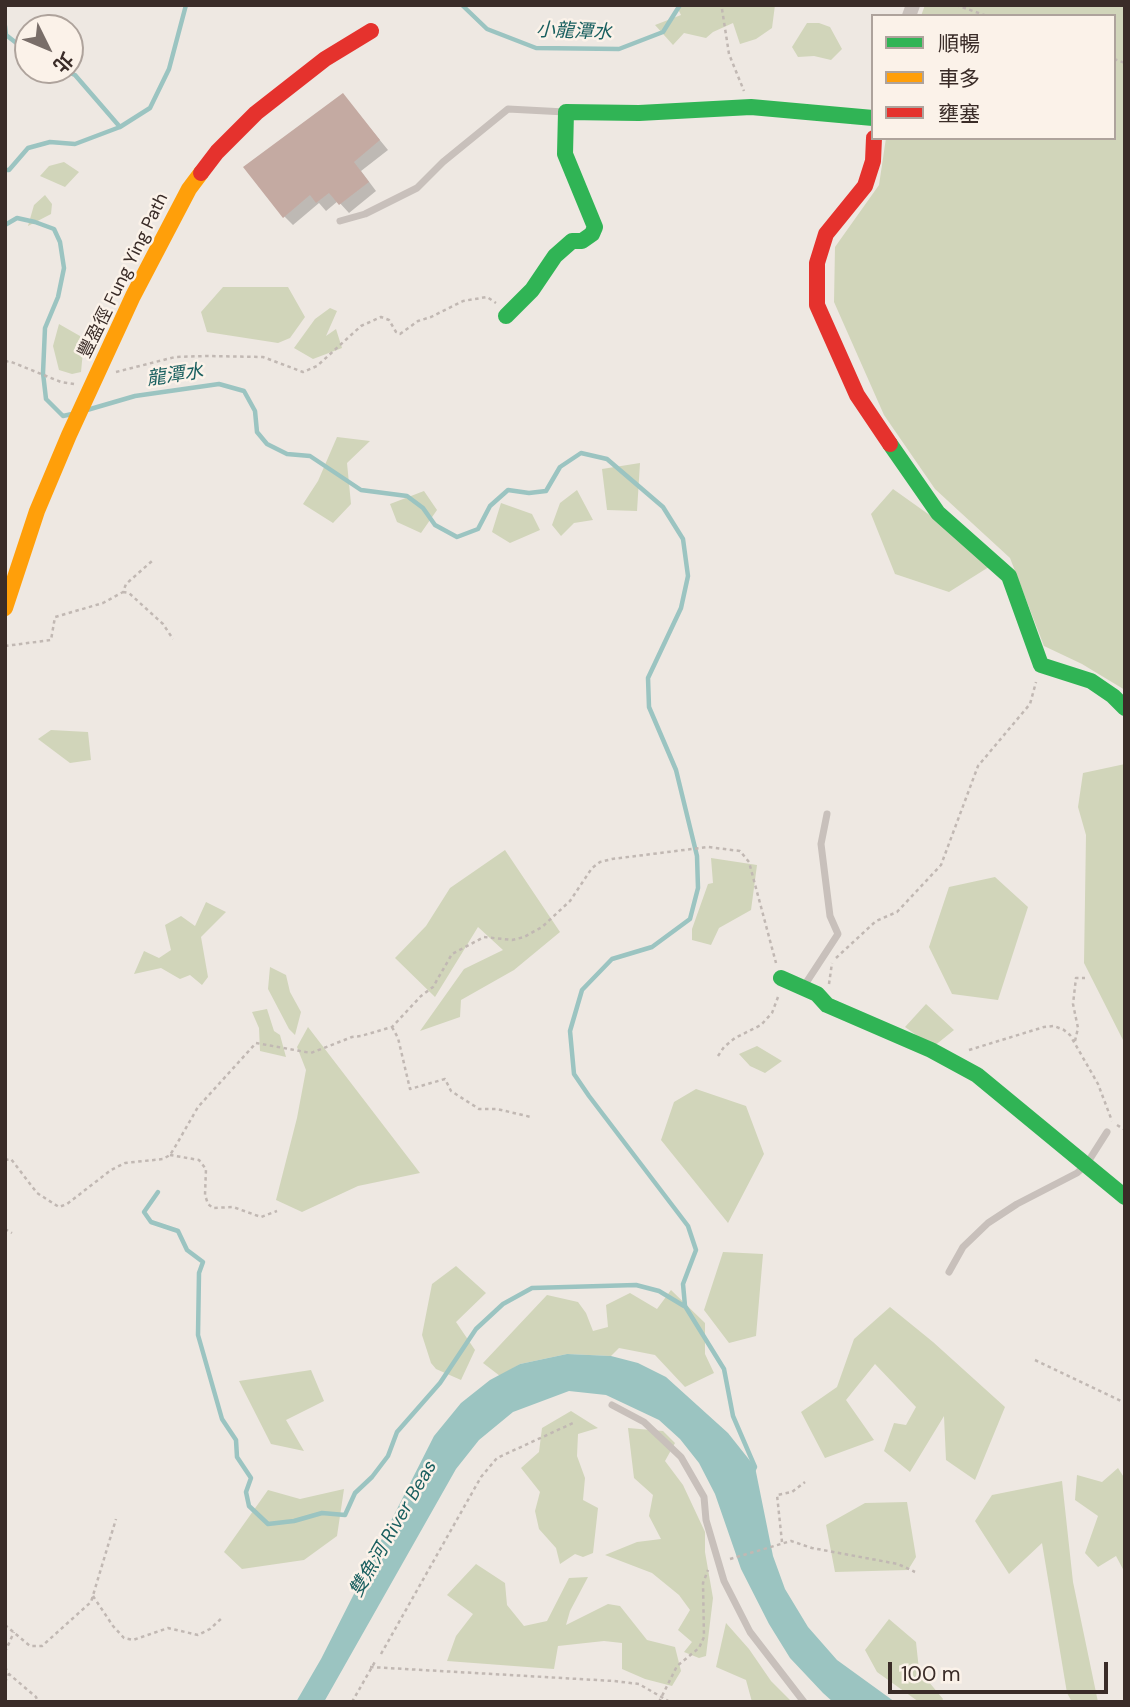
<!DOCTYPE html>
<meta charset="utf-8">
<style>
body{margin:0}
#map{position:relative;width:1130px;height:1707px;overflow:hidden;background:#eee8e2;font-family:"DM Sans","Noto Sans TC",sans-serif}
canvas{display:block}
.frame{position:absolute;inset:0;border:7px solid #3a2c28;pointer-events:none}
.legend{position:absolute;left:871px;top:14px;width:245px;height:126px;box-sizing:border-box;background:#fbf2e9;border:2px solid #aea39c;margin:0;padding:9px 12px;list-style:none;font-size:21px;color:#3a2c28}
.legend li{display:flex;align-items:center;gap:14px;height:35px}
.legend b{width:35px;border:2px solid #aea39c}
.north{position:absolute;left:14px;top:14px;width:70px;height:70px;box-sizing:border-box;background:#fbf2e9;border:2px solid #aea39c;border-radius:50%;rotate:133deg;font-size:19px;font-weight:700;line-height:28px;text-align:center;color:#3a2c28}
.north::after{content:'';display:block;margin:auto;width:24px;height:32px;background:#796e69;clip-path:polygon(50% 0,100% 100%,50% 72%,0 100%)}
.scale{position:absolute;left:888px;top:1662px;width:220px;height:32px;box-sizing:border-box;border:4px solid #3a2c28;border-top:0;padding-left:9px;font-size:21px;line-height:24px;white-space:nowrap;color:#3a2c28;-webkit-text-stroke:5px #fbf2e9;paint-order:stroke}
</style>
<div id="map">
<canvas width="1130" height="1707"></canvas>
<div class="frame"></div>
<ul class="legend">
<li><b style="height:9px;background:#30b455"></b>順暢</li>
<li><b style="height:9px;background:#ff9f0a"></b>車多</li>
<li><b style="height:9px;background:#e5322d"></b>壅塞</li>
</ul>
<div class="north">北</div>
<div class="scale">100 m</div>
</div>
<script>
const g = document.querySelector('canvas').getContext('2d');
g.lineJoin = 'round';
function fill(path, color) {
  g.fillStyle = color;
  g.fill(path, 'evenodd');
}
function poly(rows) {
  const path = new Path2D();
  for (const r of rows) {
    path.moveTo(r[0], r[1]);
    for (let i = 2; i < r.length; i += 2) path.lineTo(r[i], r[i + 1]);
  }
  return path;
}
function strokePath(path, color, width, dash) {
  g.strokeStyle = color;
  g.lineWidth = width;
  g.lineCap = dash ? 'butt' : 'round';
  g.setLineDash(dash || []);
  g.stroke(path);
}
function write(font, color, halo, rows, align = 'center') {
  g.font = font + ' "DM Sans","Noto Sans TC",sans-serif';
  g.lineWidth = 5;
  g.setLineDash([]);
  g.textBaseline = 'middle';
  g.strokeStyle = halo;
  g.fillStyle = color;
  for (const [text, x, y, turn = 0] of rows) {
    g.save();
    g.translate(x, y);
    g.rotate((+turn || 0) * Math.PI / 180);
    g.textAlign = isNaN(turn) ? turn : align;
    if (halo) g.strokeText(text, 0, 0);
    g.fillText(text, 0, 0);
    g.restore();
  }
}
fill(poly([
 [676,5,775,5,772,28,756,39,740,44,733,23,713,32,706,38,684,33,673,45,655,25,681,15],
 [925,5,1125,5,1125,690,1082,664,1044,646,1010,558,935,489,884,415,834,302,835,247,879,185,886,138,1114,138,1114,16,921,16],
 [807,23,819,23,830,27,842,49,831,60,814,56,798,57,792,47],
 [64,162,79,172,65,187,40,176,49,166],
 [45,195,52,204,51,214,28,226,34,205],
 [223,287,288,287,305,317,290,338,278,343,207,332,201,312],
 [330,308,337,311,326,336,336,329,342,348,313,359,294,348,315,319],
 [59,324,80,336,83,351,81,372,72,374,59,370,53,346],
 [337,437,370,441,347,463,351,504,333,523,303,504,318,481],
 [640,463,637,511,607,510,602,469],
 [893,489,945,526,992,565,949,592,895,574,871,514],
 [577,490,593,520,574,523,561,536,552,525,560,503],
 [424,491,437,510,421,533,397,522,390,504],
 [501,503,532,514,540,530,510,543,492,532],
 [51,730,88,732,91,760,70,763,38,739],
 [1125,764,1125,1044,1084,963,1086,835,1078,807,1083,773],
 [505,850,560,932,514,970,461,1000,460,1017,420,1031,464,969,503,950,478,927,435,997,395,958,426,926,450,888],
 [711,858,757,865,751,910,719,928,711,945,692,940,692,929,708,884,713,883],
 [995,877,1028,907,998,1000,952,994,929,947,949,887],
 [206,902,226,912,201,937,208,977,202,985,190,975,180,979,161,968,134,974,144,951,159,958,171,950,165,925,181,916,195,926],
 [270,967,286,975,290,992,301,1012,295,1035,289,1029,268,989],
 [926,1004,954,1030,933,1047,905,1027],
 [267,1009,274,1031,280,1035,286,1057,260,1051,259,1028,252,1012],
 [308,1027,420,1173,358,1186,302,1212,276,1200,297,1118,306,1070,297,1047],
 [757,1046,782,1061,765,1073,750,1066,739,1054],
 [696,1089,746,1106,764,1154,728,1223,661,1140,674,1102],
 [723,1252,763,1254,756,1336,729,1343,704,1310],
 [456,1266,486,1293,456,1322,475,1350,461,1380,436,1369,431,1363,422,1335,432,1284],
 [671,1290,705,1323,705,1354,714,1373,685,1387,655,1355,619,1348,611,1356,567,1354,520,1364,500,1376,483,1363,547,1295,578,1302,586,1313,593,1331,608,1327,606,1305,630,1293,657,1309],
 [890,1307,933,1342,1005,1407,975,1480,946,1460,944,1416,910,1472,884,1451,894,1423,906,1425,916,1407,875,1364,846,1400,874,1440,825,1458,801,1412,837,1387,854,1339],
 [311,1370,324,1401,286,1420,304,1451,271,1444,239,1381],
 [571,1411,598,1428,578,1434,577,1456,585,1478,583,1500,598,1508,593,1553,583,1557,575,1554,560,1564,556,1548,539,1529,535,1511,540,1492,521,1468,539,1452,542,1428],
 [628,1428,663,1431,675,1443,665,1461,683,1485,705,1532,705,1552,713,1598,706,1656,699,1658,684,1652,692,1642,678,1630,690,1610,679,1595,652,1573,605,1555,637,1542,661,1539,649,1516,653,1495,634,1478],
 [1118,1468,1125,1479,1125,1573,1116,1556,1098,1567,1085,1553,1098,1516,1075,1500,1077,1475,1102,1482],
 [1062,1481,1073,1582,1098,1702,1072,1702,1067,1693,1042,1543,1009,1574,975,1521,992,1495],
 [344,1489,337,1536,304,1560,242,1569,224,1552,268,1490,300,1499],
 [907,1502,916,1557,908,1570,835,1572,826,1525,865,1503],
 [476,1564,505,1583,507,1605,524,1626,547,1621,569,1578,588,1577,570,1611,566,1625,608,1604,620,1606,647,1640,675,1647,681,1671,672,1686,645,1679,622,1669,622,1643,604,1641,558,1646,554,1669,447,1661,456,1636,473,1614,447,1595],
 [889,1619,916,1642,919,1670,943,1699,941,1702,919,1702,877,1672,865,1650],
 [726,1623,749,1649,771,1681,792,1702,752,1702,746,1680,716,1667]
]), '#d1d5ba');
fill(poly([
 [567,1354,611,1356,638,1363,666,1377,728,1433,755,1467,773,1556,785,1589,808,1627,837,1660,895,1702,833,1702,823,1693,790,1658,769,1624,741,1569,715,1494,699,1463,680,1439,659,1420,606,1395,569,1391,513,1412,479,1440,456,1469,324,1702,296,1702,321,1659,434,1436,461,1403,490,1380,520,1364]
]), '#9bc4c1');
fill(poly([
 [343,95,388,150,361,171,376,191,349,213,338,201,326,211,319,203,293,225,284,216]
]), '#0003');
strokePath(poly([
 [462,5,487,29,536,48,619,49,663,32,680,5],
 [5,26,6,35,28,52],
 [62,70,75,75,120,127],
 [5,170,9,170,28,148,50,142,75,144,120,127,150,108,169,69,186,5],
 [5,225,17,218,35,222,54,229,60,242,64,268,58,297,45,328,43,373,46,399,63,416,72,414],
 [87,410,135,396,219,384,244,391,255,411,257,432,267,444,287,454,310,456,361,490,407,496,423,508,435,525,457,537,478,529,490,506,508,490,529,493,546,491,560,467,581,453,607,459,663,507,683,539,688,576,681,608,648,678,649,707,676,770,697,856,698,888,690,919,652,947,612,959,582,990,570,1031,574,1074,589,1096,688,1226,696,1250,683,1284,685,1306,724,1369,733,1416,755,1467,752,1473],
 [158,1192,144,1212,151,1222,178,1231,187,1250,203,1262,199,1273,198,1335,222,1419,236,1440,237,1457,251,1478,246,1492,249,1506,268,1524,294,1521,322,1513,345,1515,355,1493,372,1477,388,1456,397,1432,440,1383,476,1329,503,1304,532,1288,636,1285,659,1291,684,1306]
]), '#9bc4c1', 4.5);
fill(poly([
 [343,93,380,140,354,162,369,182,339,205,329,193,316,203,310,195,283,218,243,167]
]), '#c4aaa2');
strokePath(poly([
 [956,5,987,16],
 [722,9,729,54,744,91],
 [1114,59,1125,63],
 [5,362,9,361,61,382,74,384],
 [116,372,175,357,206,356,263,357,303,372,317,366,361,326,381,317,389,320,396,332,400,334,418,321,431,317,463,301,487,297,496,303],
 [123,592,129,593,163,624,173,639],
 [5,646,51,640,55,617,103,603,123,592,126,584,152,561],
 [836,958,876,921,897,912,941,865,978,766,1030,704,1036,682],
 [829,984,832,963],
 [392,1027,398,1038,410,1089,445,1079,451,1091,479,1109,497,1109,531,1117],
 [1075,1041,1078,1028,1073,1004,1076,978,1085,978],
 [969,1050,1044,1027,1054,1026,1064,1030,1070,1035,1098,1084,1112,1121],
 [718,1056,724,1047,735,1038,761,1025,772,1013,778,997],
 [1117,1125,1125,1130],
 [170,1155,199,1160,206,1169,205,1195,208,1204,213,1208,233,1207,261,1217,277,1211],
 [5,1160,11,1159,37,1193,59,1207,67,1204,111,1170,125,1163,163,1159,170,1155,175,1147,198,1107,256,1043,311,1053,352,1037,361,1036,392,1027,421,996,433,987,452,954,484,937,512,940,524,937,542,927,570,901,592,868,600,862,612,859,708,847,740,851,749,862,776,963],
 [5,1229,12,1233],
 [1035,1360,1125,1403],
 [782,1542,777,1495,792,1492,805,1482],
 [730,1559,791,1541,812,1548,898,1564,915,1572],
 [93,1596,113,1626,124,1638,133,1640,168,1628,198,1635,210,1629,223,1617],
 [5,1625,30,1646,42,1646,91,1602,116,1519],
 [5,1652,14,1632],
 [381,1654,481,1477,497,1458,573,1423],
 [5,1667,9,1674,36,1697,38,1702],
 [370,1667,614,1681,639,1684,670,1702],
 [5,1682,9,1674],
 [352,1702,376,1660],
 [659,1702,677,1666,699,1648,704,1637,703,1583,708,1570]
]), '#c1b8b3', 2.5, [3.5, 3.5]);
strokePath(poly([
 [340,221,365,214,417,188,443,162,508,109,565,112],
 [804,986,838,934,830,916,821,844,827,814],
 [949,1272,963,1247,988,1223,1017,1204,1077,1173,1086,1165,1107,1132],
 [612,1405,644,1422,681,1457,704,1497,706,1520,724,1581,750,1632,804,1702]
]), '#c8c0bb', 7);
strokePath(poly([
 [909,16,913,5]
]), '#c8c0bb', 14);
strokePath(poly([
 [506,316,532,290,555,256,572,241,582,241,592,234,595,227,565,154,566,112,639,113,751,107,873,118],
 [890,444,938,513,1009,576,1041,665,1091,681,1113,696,1125,708],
 [781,978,817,994,827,1005,931,1050,977,1075,1125,1197]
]), '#30b455', 16);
strokePath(poly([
 [5,608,37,511,69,435,133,296,189,189,201,173]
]), '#ff9f0a', 16);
strokePath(poly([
 [874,138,873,161,865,186,826,234,817,263,817,305,857,395,890,444],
 [201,173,217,152,256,113,325,59,371,31]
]), '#e5322d', 16);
write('18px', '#3a2c28', '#fbf2e9', [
 ["豐盈徑 Fung Ying Path",124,276,-64]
]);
write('italic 19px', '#195f5f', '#fbf2e9', [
 ["小龍潭水",574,32,2],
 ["龍潭水",175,376,-8],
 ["雙魚河 River Beas",394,1529,-60]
]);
</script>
